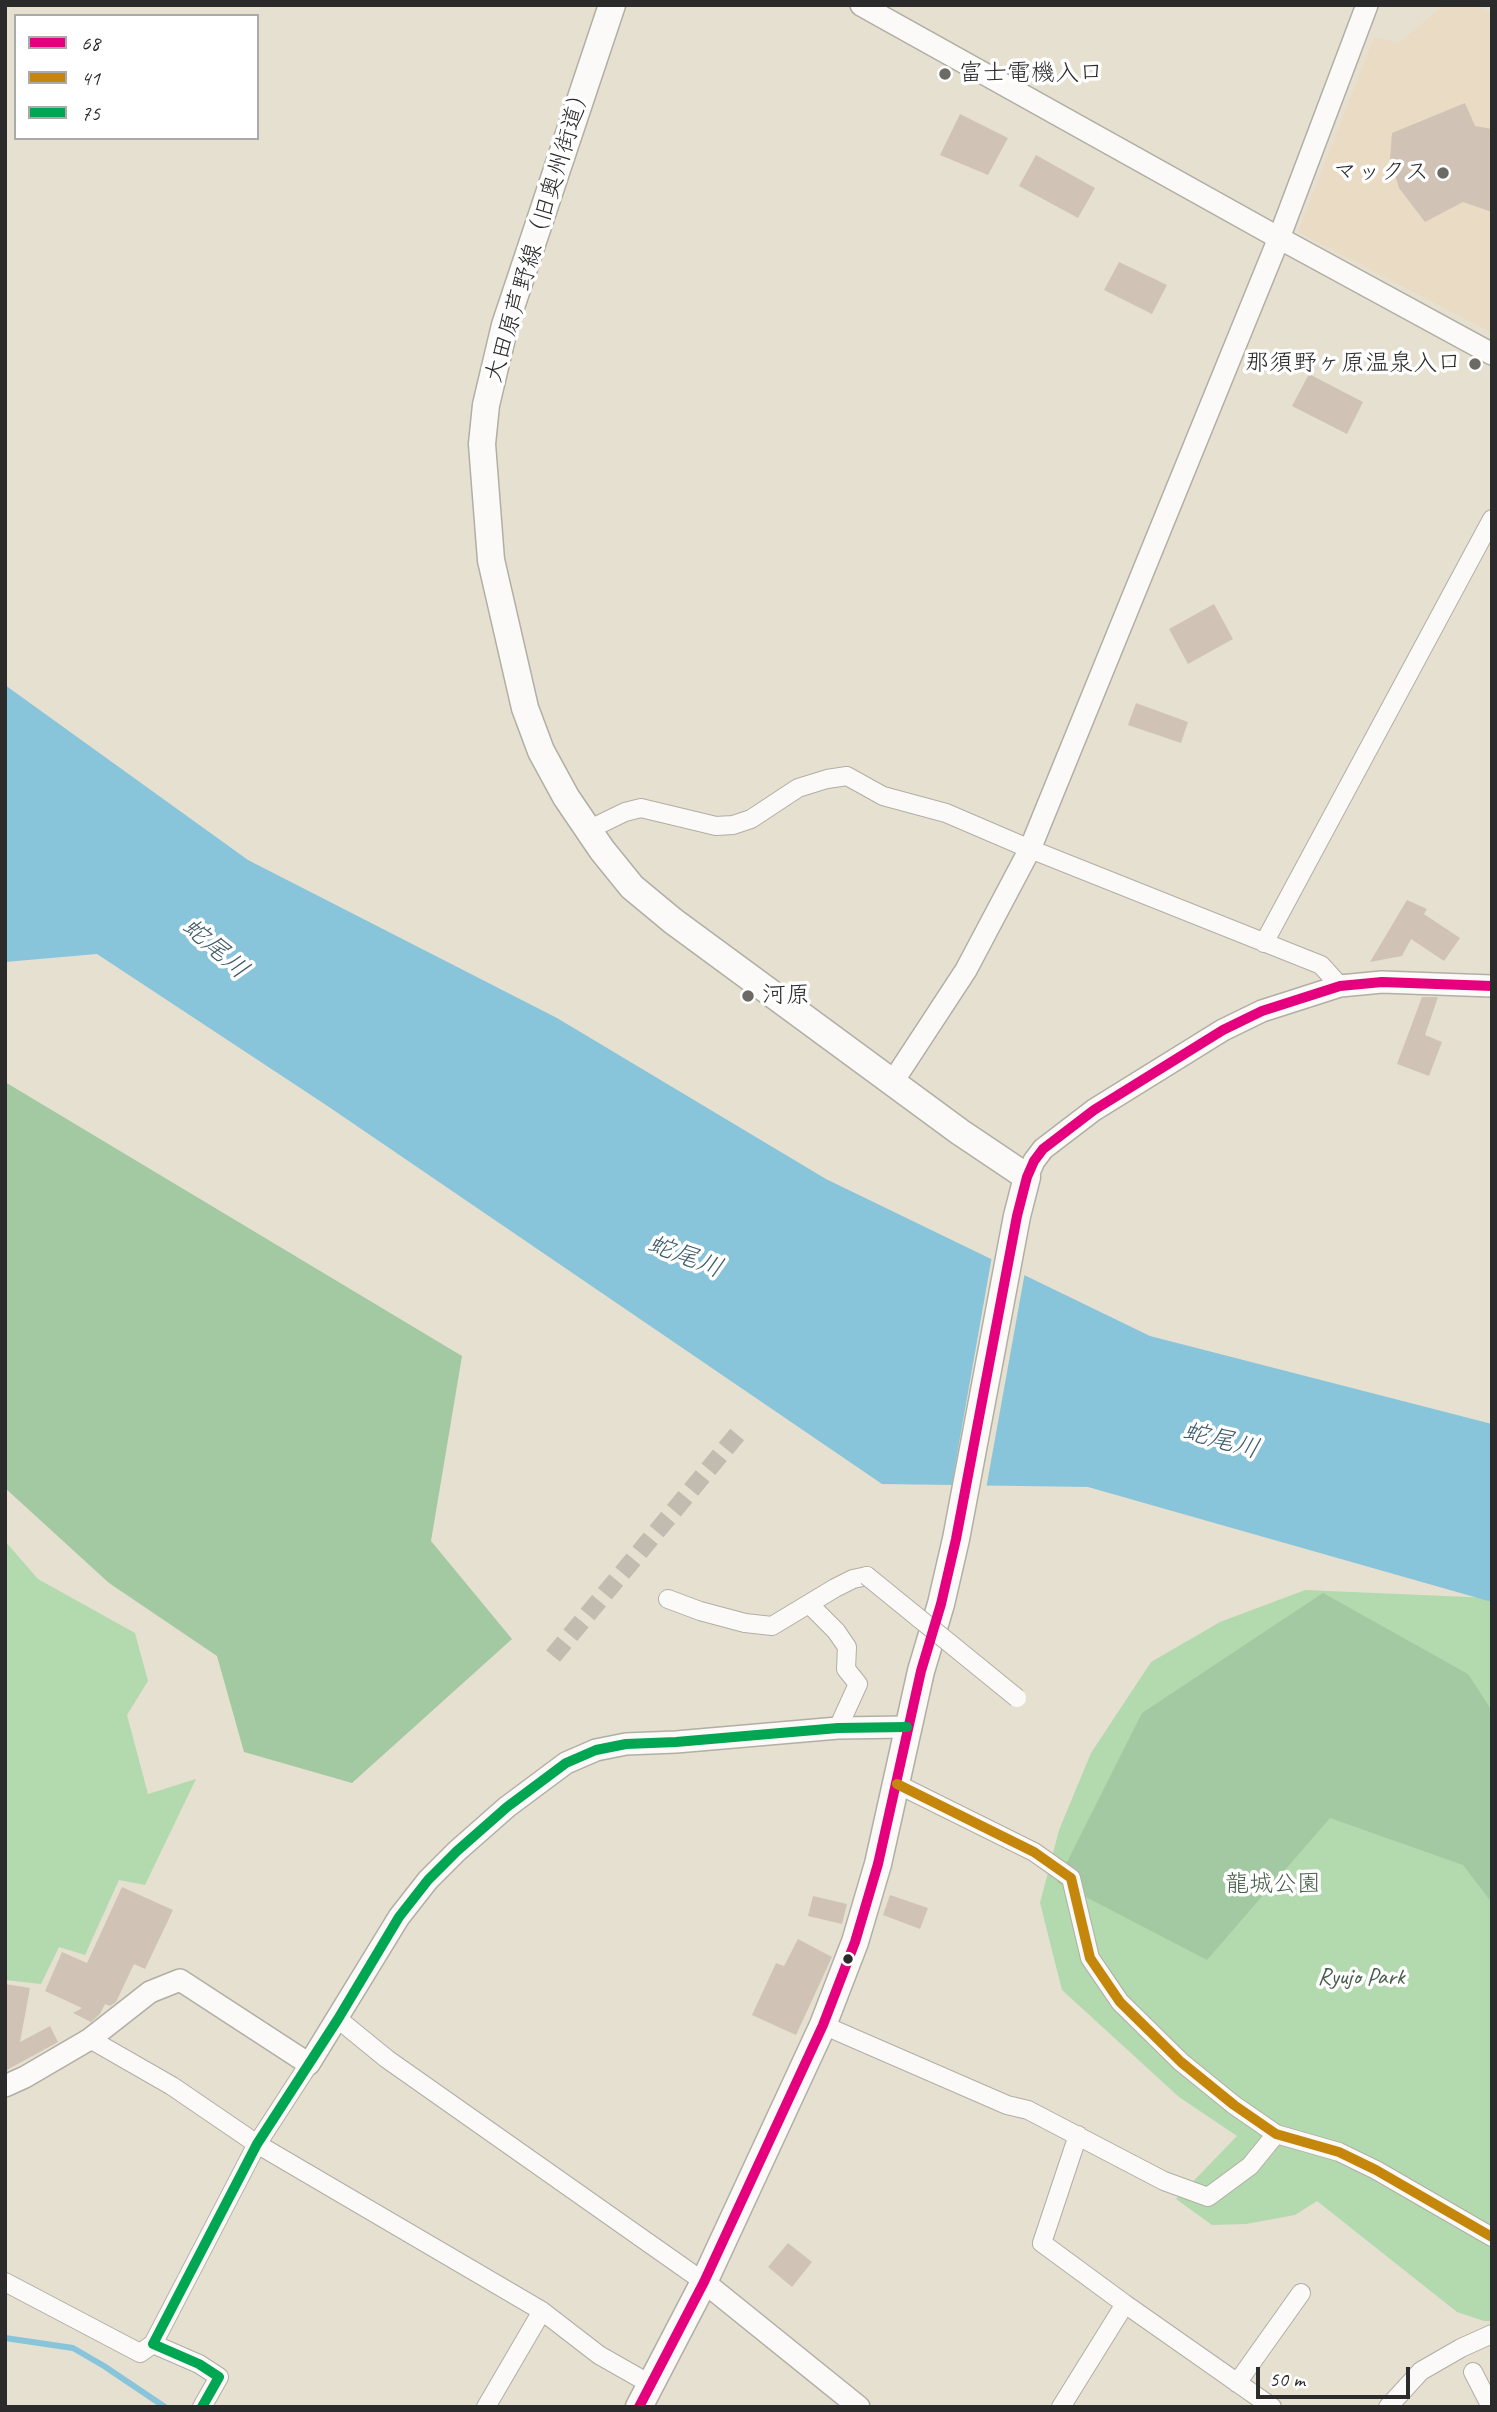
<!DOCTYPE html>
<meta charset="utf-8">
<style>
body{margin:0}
#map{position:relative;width:1497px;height:2412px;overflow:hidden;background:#e6e0d0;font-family:Caveat,sans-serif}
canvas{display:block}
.frame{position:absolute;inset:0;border:7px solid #2b2b2b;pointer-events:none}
.legend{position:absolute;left:14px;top:14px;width:245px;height:126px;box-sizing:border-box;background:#fff;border:2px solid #aaa;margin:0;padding:9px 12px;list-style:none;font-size:21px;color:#2b2b2b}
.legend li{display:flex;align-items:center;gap:14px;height:35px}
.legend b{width:35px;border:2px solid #aaa}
.scale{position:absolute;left:1256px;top:2367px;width:154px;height:32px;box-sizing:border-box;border:4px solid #2b2b2b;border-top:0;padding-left:9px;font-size:21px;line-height:24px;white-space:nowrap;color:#2b2b2b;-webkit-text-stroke:5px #fff;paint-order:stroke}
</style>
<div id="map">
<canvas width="1497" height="2412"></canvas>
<div class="frame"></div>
<ul class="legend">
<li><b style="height:9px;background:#e5007d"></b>68</li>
<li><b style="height:9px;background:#c4870b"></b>41</li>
<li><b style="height:9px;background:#00a651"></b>75</li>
</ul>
<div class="scale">50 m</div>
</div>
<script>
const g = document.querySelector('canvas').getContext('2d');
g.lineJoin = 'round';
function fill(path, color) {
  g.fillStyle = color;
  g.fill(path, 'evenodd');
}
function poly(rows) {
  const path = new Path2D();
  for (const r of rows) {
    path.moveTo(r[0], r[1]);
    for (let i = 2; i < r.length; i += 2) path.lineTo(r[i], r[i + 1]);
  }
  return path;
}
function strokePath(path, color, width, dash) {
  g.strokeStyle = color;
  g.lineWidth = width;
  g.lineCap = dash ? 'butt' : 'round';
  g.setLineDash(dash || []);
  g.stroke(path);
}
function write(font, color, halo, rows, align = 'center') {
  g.font = font + ' Caveat,"Klee One",sans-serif';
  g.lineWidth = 7;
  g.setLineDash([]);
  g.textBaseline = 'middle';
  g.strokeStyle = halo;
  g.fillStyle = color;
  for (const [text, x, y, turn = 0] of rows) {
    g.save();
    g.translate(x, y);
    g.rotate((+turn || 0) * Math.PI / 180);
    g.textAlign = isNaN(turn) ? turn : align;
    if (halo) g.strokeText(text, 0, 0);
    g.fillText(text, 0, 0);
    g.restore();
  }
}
fill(poly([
 [1443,5,1479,5,1492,15,1492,333,1298,232,1374,37,1399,43]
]), '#eadbc4');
fill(poly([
 [5,1541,38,1579,135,1633,148,1681,127,1715,148,1794,196,1779,145,1885,119,1880,85,1955,59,1947,41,1984,5,1980,7,1935,5,1934],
 [1305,1590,1492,1598,1492,2321,1484,2321,1457,2312,1317,2201,1295,2215,1246,2224,1212,2225,1176,2199,1237,2136,1179,2097,1062,1990,1040,1903,1059,1830,1091,1753,1151,1662,1220,1622]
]), '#b2daae');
fill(poly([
 [5,1082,462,1356,431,1541,512,1639,352,1783,244,1752,217,1656,109,1583,5,1488],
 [1323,1593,1468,1674,1492,1711,1492,1903,1463,1865,1330,1818,1207,1960,1057,1882,1142,1713]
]), '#a3c9a2');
fill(poly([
 [5,685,248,860,557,1018,826,1179,1150,1336,1492,1424,1492,1602,1088,1487,882,1484,326,1105,97,954,5,962]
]), '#89c5da');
fill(poly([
 [992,1256,1025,1272,986,1489,951,1489]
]), '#e6e0d0');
strokePath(poly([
 [5,2338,73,2348,104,2366,165,2407]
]), '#89c5da', 6);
fill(poly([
 [1465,103,1475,126,1492,129,1492,212,1463,202,1425,222,1399,188,1390,159,1392,133],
 [960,114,1008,138,988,175,940,155],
 [1036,155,1095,188,1078,218,1019,186],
 [1119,262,1167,285,1152,314,1104,290],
 [1309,374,1363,402,1347,434,1292,406],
 [1214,604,1233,639,1188,664,1169,629],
 [1136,703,1188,722,1181,743,1128,725],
 [1407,900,1427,909,1424,914,1460,938,1444,961,1411,939,1402,956,1370,962],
 [1422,997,1438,997,1425,1035,1442,1042,1429,1076,1397,1064],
 [122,1887,173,1910,145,1969,134,1964,116,2002,110,2006,105,2004,100,2014,91,2022,73,2013,82,2008,45,1991,62,1952,87,1963],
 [890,1895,928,1908,920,1929,883,1915],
 [813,1896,847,1904,842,1924,808,1916],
 [798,1939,832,1957,796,2035,752,2015,776,1963,784,1966],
 [5,1984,30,1988,20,2042,50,2026,58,2042,5,2071],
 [788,2243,812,2262,792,2287,768,2267]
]), '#d0c3b6');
strokePath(poly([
 [553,1656,741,1430]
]), '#c1bcaf', 18, [18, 9]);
const minor = poly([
 [588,830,625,812,641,808,716,826,733,825,751,819,798,788,827,779,847,776,883,796,946,813,1030,849,1321,965,1340,986],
 [1264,943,1492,519],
 [668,1599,700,1611,745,1623,772,1626,835,1588,853,1579,867,1576],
 [810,1605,836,1631,847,1647,846,1669,858,1684,838,1728],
 [897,1784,1034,1852,1071,1878,1090,1958,1120,2002,1181,2062,1234,2105,1276,2134,1339,2152,1376,2170,1492,2237],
 [338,2019,387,2059,704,2282],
 [823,2025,1007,2105,1028,2110,1164,2181,1208,2197,1250,2166,1276,2134],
 [90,2039,172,2086,257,2144,542,2311,599,2355,650,2384],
 [1078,2135,1042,2243,1125,2304,1272,2407],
 [5,2282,140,2353,153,2344],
 [1473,2372,1491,2407],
 [1237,2383,1301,2293],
 [202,2407,219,2377,199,2364,153,2344,257,2144,309,2064],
 [486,2407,542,2311],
 [1061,2407,1125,2304],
 [1388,2407,1421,2371,1461,2348,1492,2334]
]);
const tertiary = poly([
 [861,5,1279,238,1492,354],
 [892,1083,966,970,1030,849,1279,238,1367,5],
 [1027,1177,1034,1161,1043,1149,1094,1110,1223,1030,1262,1011,1340,986,1382,982,1492,986],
 [5,2086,25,2077,90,2039,150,1992,180,1980,309,2064,399,1917,428,1880,457,1851,507,1807,566,1763,596,1750,626,1744,676,1742,838,1728,907,1727],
 [704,2282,859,2407]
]);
const primary = poly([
 [612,5,505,325,486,405,482,444,491,560,525,708,541,751,566,797,602,850,632,887,673,921,960,1132,1027,1177,1017,1216,956,1539,941,1604,921,1671,878,1864,855,1942,823,2025,704,2282,639,2407]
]);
strokePath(minor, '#b1aea4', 20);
strokePath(tertiary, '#b1aea4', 24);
strokePath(primary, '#b1aea4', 29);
strokePath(minor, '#fbfaf8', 18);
strokePath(tertiary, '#fbfaf8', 21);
strokePath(primary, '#fbfaf8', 26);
const minorBridge = poly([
 [867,1576,1017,1698]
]);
strokePath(minorBridge, '#b1aea4', 20, []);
strokePath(minorBridge, '#fbfaf8', 18);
strokePath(poly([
 [639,2407,704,2282,823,2025,855,1942,878,1864,921,1671,941,1604,956,1539,1017,1216,1027,1177,1034,1161,1043,1149,1094,1110,1223,1030,1262,1011,1340,986,1382,982,1492,986]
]), '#e5007d', 10);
strokePath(poly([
 [897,1784,1034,1852,1071,1878,1090,1958,1120,2002,1181,2062,1234,2105,1276,2134,1339,2152,1376,2170,1492,2237]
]), '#c4870b', 10);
strokePath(poly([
 [202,2407,219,2377,199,2364,153,2344,257,2144,338,2019,399,1917,428,1880,457,1851,507,1807,566,1763,596,1750,626,1744,676,1742,838,1728,907,1727]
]), '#00a651', 10);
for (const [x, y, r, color] of [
 [945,74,7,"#6c6a65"],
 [1443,173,7,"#6c6a65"],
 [1475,364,7,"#6c6a65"],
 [748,996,7,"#6c6a65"],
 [848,1959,6,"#2b2b2b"]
]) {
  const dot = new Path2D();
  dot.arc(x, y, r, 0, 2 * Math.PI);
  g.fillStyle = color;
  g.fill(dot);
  strokePath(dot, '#fff', 2.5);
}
write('24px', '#2b2b2b', '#fff', [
 ["富士電機入口",959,74],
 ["マックス",1429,173,"right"],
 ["那須野ヶ原温泉入口",1461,364,"right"],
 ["河原",762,996]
], 'left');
write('24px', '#2b2b2b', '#fff', [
 ["大田原芦野線（旧奥州街道）",539,233,-73]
]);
write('24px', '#475e4a', '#fff', [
 ["龍城公園",1273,1885],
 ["Ryujo Park",1361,1978]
]);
write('italic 26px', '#3e5d6a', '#fff', [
 ["蛇尾川",215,949,41],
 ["蛇尾川",685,1257,21],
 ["蛇尾川",1221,1441,15]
]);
</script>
